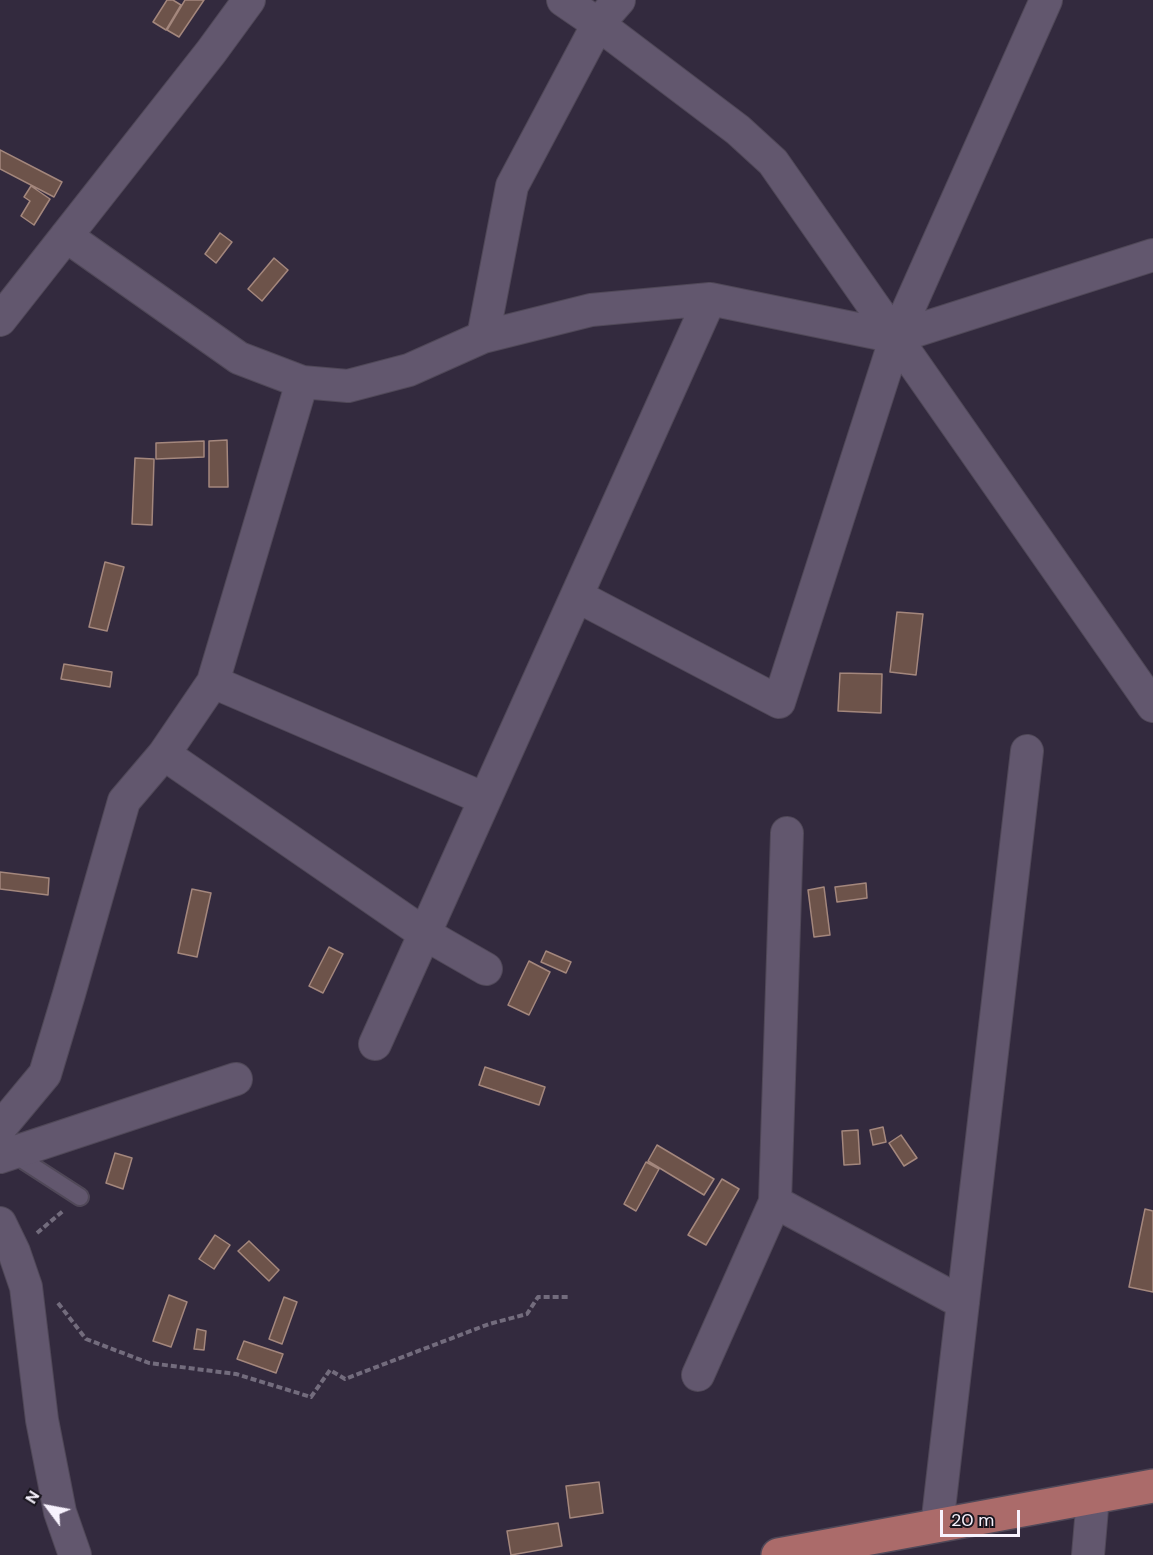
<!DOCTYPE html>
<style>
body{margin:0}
#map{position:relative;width:1153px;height:1555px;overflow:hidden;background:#332a3e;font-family:"DM Sans",sans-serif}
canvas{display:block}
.north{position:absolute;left:18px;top:1477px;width:60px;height:60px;-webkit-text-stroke:4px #19151e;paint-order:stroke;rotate:302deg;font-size:16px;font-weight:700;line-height:24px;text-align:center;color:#f7f2fd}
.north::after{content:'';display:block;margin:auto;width:21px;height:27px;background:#f7f2fd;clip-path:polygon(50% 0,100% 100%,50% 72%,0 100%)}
.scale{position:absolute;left:940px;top:1510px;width:80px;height:27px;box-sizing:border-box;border:3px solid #f7f2fd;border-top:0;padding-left:8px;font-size:18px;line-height:21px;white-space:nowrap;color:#f7f2fd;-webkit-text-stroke:4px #19151e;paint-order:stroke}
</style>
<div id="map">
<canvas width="1153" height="1555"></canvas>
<div class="north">N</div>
<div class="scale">20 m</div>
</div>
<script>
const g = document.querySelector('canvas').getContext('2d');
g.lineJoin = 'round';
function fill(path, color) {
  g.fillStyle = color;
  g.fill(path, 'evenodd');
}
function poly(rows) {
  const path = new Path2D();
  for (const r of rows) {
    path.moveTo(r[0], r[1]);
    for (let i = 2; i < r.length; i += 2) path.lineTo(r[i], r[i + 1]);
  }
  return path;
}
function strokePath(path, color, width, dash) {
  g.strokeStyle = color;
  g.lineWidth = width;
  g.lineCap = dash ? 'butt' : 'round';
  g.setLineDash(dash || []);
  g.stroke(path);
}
const building = poly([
 [167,0,173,0,181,5,166,30,153,22,167,0],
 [185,0,204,0,179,37,167,30,185,0],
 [0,150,62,182,54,197,0,169,0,150],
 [31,186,50,199,34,225,21,216,30,201,24,197,31,186],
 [220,233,232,242,216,263,205,254,220,233],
 [274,258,288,270,262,301,248,289,274,258],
 [227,440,228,487,209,487,209,441,227,440],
 [204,441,204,457,156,459,156,443,204,441],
 [135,458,154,459,152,525,132,524,135,458],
 [105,562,124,567,107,631,89,627,105,562],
 [897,612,923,614,916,675,890,672,897,612],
 [64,664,112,672,110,687,61,679,64,664],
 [840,673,882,674,881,713,838,711,840,673],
 [0,872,49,878,48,895,0,889,0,872],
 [866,883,867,898,837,902,835,887,866,883],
 [824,887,830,935,814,937,808,890,824,887],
 [192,889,211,893,197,957,178,953,192,889],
 [329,947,343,954,323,993,309,986,329,947],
 [546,951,571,962,566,973,541,962,546,951],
 [529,961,550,972,529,1015,508,1005,529,961],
 [485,1067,545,1087,539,1105,479,1085,485,1067],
 [883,1127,886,1142,873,1145,870,1130,883,1127],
 [858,1130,860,1164,844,1165,842,1131,858,1130],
 [901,1135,917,1158,904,1166,889,1143,901,1135],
 [657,1145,714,1179,704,1195,648,1161,657,1145],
 [115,1153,132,1158,123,1189,106,1183,115,1153],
 [646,1162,659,1169,636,1211,624,1204,646,1162],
 [722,1179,739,1189,706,1245,688,1235,722,1179],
 [1145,1209,1153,1211,1153,1292,1129,1287,1145,1209],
 [215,1235,230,1245,214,1269,199,1259,215,1235],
 [249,1241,279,1270,269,1281,238,1251,249,1241],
 [169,1295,187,1302,171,1347,153,1341,169,1295],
 [284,1297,297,1302,282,1344,269,1339,284,1297],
 [197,1329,206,1331,204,1350,194,1349,197,1329],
 [244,1341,283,1354,276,1373,237,1359,244,1341],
 [599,1482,603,1513,570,1518,566,1486,599,1482],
 [558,1523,562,1546,511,1555,507,1531,558,1523]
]);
fill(building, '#6d534a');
strokePath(building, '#a4877d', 1.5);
const service = poly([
 [12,1153,80,1197]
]);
const minor = poly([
 [563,0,598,24,738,130,773,162,1153,706],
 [66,236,239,358,302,382,348,386,409,370,483,337,591,310,710,299,896,337,1153,255],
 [0,320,211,52,249,0],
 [483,337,512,186,598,24,619,0],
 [577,596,779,702,896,337,1046,0],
 [213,682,485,799],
 [164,754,213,682,302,382],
 [375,1044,710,299],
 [0,1128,45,1074,69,994,124,801,164,754,425,934,486,969],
 [0,1157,236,1079],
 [775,1202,963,1303],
 [0,1223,14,1252,26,1287,42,1420,60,1512,75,1555],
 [698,1375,775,1202,787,833],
 [937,1526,1027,751],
 [1088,1555,1093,1497]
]);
const primary = poly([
 [778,1555,1153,1486]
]);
strokePath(service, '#504858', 20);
strokePath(minor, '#504858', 34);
strokePath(primary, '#504858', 36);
strokePath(poly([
 [37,1233,63,1211],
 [58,1303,86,1339,149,1363,236,1374,311,1397,330,1370,345,1379,489,1324,527,1314,538,1297,568,1297]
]), '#736c7d', 4, [6, 3]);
strokePath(service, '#62576e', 16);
strokePath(minor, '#62576e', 32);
strokePath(primary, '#ab6b6a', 33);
</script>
